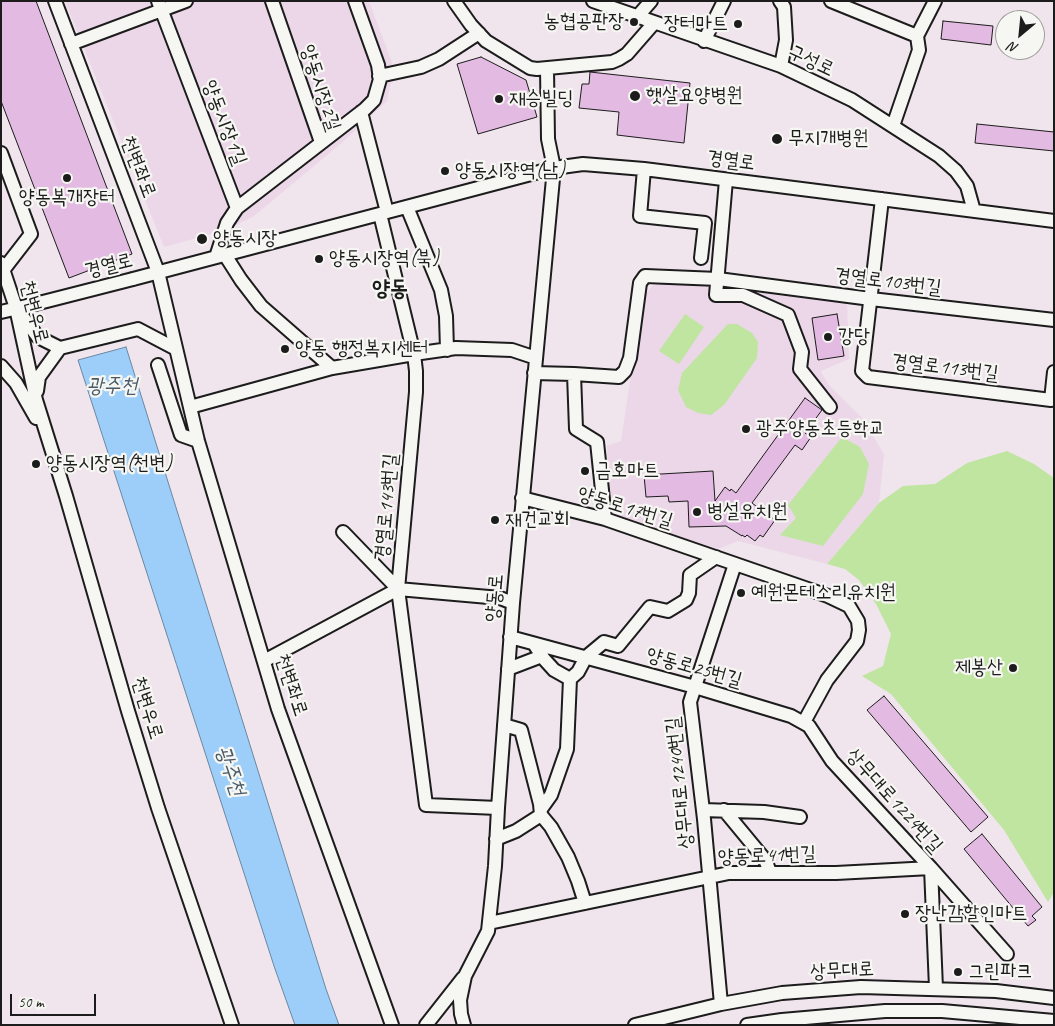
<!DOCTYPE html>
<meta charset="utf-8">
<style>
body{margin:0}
#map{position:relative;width:1055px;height:1026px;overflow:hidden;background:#f0e4ed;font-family:Caveat,sans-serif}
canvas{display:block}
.frame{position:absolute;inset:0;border:2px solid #1c1c1c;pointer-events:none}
.north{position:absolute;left:995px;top:10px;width:50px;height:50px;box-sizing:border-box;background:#f6f6f2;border:1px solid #9f9f9c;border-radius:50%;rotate:208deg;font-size:14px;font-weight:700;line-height:20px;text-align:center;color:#1c1c1c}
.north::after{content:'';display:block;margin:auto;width:18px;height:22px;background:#1c1c1c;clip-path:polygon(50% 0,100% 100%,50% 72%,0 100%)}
.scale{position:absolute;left:10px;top:994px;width:86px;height:22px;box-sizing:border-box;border:2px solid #1c1c1c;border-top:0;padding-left:6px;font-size:15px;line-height:18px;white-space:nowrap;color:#1c1c1c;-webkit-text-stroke:4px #f6f6f2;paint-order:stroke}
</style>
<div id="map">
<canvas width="1055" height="1026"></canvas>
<div class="frame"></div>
<div class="north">N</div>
<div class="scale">50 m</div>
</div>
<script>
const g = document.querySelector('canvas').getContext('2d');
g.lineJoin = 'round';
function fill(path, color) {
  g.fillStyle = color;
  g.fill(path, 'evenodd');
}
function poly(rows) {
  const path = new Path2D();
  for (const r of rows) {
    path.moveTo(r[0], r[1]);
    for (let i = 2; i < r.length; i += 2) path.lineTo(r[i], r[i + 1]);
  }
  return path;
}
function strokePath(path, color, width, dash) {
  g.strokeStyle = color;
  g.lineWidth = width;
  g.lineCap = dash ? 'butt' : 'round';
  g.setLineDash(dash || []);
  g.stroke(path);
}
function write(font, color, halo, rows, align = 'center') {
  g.font = font + ' Caveat,"Poor Story",sans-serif';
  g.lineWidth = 4.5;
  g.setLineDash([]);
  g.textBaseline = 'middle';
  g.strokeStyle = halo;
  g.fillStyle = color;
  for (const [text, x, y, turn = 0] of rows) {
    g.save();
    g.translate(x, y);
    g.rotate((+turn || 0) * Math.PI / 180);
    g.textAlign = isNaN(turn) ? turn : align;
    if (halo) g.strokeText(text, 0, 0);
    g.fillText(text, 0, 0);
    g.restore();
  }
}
fill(poly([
 [65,1,369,1,394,68,387,101,344,141,254,216,226,230,164,247],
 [665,282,847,303,849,359,821,371,828,384,862,418,884,454,879,503,827,564,738,541,718,549,626,520,610,511,607,446,621,441,631,374,645,295,652,286]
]), '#ecd7e9');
fill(poly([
 [685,314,704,327,679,364,659,351],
 [728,324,737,324,752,333,758,342,757,358,724,405,711,415,698,413,686,407,678,390,682,373],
 [842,437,860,447,869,464,863,494,823,546,780,535,796,518,788,505],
 [1007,451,1034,464,1054,478,1054,892,1048,902,1004,830,891,694,862,676,883,666,891,634,876,604,859,580,845,569,827,564,879,503,903,486,935,484,967,463]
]), '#bfe5a0');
const water = poly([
 [126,347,326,989,339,1025,295,1025,275,969,78,360,126,347]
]);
fill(water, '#9dcef9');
strokePath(water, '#6987a1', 1);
const building = poly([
 [1,1,36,1,132,254,69,278,1,101,1,1],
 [943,21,993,26,991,45,941,39,943,21],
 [481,57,526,80,537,117,478,134,457,64,481,57],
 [590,72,690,83,684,143,617,135,619,112,579,108,582,84,589,84,590,72],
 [977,124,1054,132,1054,151,975,143,977,124],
 [837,314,844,356,818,360,812,318,837,314],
 [805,398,822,410,805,433,811,437,802,450,795,445,752,503,775,520,763,537,760,535,755,541,747,535,745,537,742,535,742,536,726,526,689,527,688,501,669,502,668,496,646,497,644,475,713,471,715,501,725,487,730,491,731,489,736,493,805,398],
 [884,696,988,817,971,832,867,710,884,696],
 [982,834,1042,907,1032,916,1036,920,1028,926,964,849,982,834]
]);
fill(building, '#e3bae1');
strokePath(building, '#1c1c1c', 1);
const minor = poly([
 [55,1,158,272,198,441,278,709,392,1025],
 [158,1,237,208],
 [272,1,321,142],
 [454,1,471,25,486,41,530,68,537,69,612,62,619,59,627,54,654,23],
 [593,1,781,66,852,100,939,156,956,171,967,186,974,211],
 [780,1,784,7,786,40,781,66],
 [831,1,917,36],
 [637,17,651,1],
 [704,41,724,1],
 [71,44,186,1],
 [379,76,421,67,439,59,479,33],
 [361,112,387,212],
 [893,126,919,50,917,36,935,1],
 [1,153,31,234,4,269],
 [644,169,640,216,705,223,701,258],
 [726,180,716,295,743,295,788,315,802,352,800,369,830,407],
 [882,199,862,371,868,377,1051,400,1054,372],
 [407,207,441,290,446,316,447,350],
 [380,214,414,354,416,371,416,392,398,589,426,805,498,808],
 [225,255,241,280,261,306,332,368],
 [216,257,227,223,237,208,365,109,374,100,380,79,378,65,355,1],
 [1,263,16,308,36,400,66,496,128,711,158,808,232,1025],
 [133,279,554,168,583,164,644,169,1054,221],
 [1,312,35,304],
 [19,312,38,337,60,348,138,329,176,349],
 [158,365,181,435,198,441],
 [1,366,16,383,36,418],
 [534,373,574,374,619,377,625,371,630,358,640,283,645,276,718,279,871,299,1054,320],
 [574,374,576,429,597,442,605,519],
 [37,391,39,377,60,348],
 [190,407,332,368,414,354,456,348,512,350,536,358],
 [522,498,605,519,828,596,849,606,858,621,859,630,857,641,827,680,804,722],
 [343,532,398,589],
 [510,637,695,687,791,716,809,726,832,761,931,868,936,988],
 [534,644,544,659,554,670,570,679,578,672,586,657,604,642,618,646,650,607,668,611,686,600,689,593,690,575,716,557],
 [264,661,398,589,500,598,513,603],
 [508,669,542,656],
 [504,725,521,730,540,804,541,815,551,827,568,857,578,881,585,903],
 [541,809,551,795,567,749,570,679],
 [703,810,764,812,800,817],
 [724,810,762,856,766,862,770,872],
 [496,839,516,831,541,815],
 [489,923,729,873,836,873,931,868,1007,954],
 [721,1004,704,819,690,702,735,564],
 [426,1025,463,978],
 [464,1025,461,1014,460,1000,465,976,488,931,495,866,498,808,513,603,554,168,548,139,547,69],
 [635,1025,721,1004,782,993,861,987,996,991,1054,998],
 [747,1025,782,1020,885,1011,942,1011,1054,1021]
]);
strokePath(minor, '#1c1c1c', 16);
strokePath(minor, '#f6f6f2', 12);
const minorBridge = poly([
 [35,304,133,279]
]);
strokePath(minorBridge, '#1c1c1c', 16, []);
strokePath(minorBridge, '#f6f6f2', 12);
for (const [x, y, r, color] of [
 [634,22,5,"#1c1c1c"],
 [738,24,5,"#1c1c1c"],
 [635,96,6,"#1c1c1c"],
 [499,99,5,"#1c1c1c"],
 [777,139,6,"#1c1c1c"],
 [445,171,5,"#1c1c1c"],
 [67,178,5,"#1c1c1c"],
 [202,239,6,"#1c1c1c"],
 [319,259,5,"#1c1c1c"],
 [828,337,5,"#1c1c1c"],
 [285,349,5,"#1c1c1c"],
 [746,429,5,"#1c1c1c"],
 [36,464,5,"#1c1c1c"],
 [585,471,5,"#1c1c1c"],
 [697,512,5,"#1c1c1c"],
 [495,520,5,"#1c1c1c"],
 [741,593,5,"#1c1c1c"],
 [1013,668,5,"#1c1c1c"],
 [905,914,5,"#1c1c1c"],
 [958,972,5,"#1c1c1c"]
]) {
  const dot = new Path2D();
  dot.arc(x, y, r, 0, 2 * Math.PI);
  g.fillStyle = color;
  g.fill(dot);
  strokePath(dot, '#f6f6f2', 2);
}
write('20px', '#1c1c1c', '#f6f6f2', [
 ["농협공판장",624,22,"right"],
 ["장터마트",728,24,"right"],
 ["햇살요양병원",646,96],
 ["재승빌딩",509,99],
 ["무지개병원",788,139],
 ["양동시장역(남)",455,171],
 ["양동복개장터",67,198,"center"],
 ["양동시장",213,239],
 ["양동시장역(북)",329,259],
 ["강당",838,337],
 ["양동 행정복지센터",295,349],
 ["광주양동초등학교",756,429],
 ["양동시장역(천변)",46,464],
 ["금호마트",595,471],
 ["병설유치원",707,512],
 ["재건교회",505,520],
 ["예원몬테소리유치원",751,593],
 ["제봉산",1003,668,"right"],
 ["장난감할인마트",915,914],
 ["그린파크",968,972]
], 'left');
write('20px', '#1c1c1c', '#f6f6f2', [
 ["구성로",811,61,25],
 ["양동시장2길",320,88,72],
 ["양동시장1길",224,123,69],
 ["경열로",731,161,7],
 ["천변좌로",138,167,69],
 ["경열로",109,266,-14],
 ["경열로103번길",888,282,7],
 ["천변우로",34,312,76],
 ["경열로113번길",945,368,7],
 ["경열로143번길",387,507,-85],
 ["양동로17번길",625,508,17],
 ["양동로",495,598,-85],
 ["양동로25번길",694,668,16],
 ["천변좌로",291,685,72],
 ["천변우로",147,708,73],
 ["상무대로1240번길",680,783,-96],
 ["상무대로1224번길",894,801,48],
 ["양동로41번길",767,856,-2],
 ["상무대로",842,971,-3]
]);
write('italic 21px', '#495a69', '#f6f6f2', [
 ["광주천",112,386],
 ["광주천",230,771,71]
]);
write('bold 22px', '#1c1c1c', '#f6f6f2', [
 ["양동",390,289]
]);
</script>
